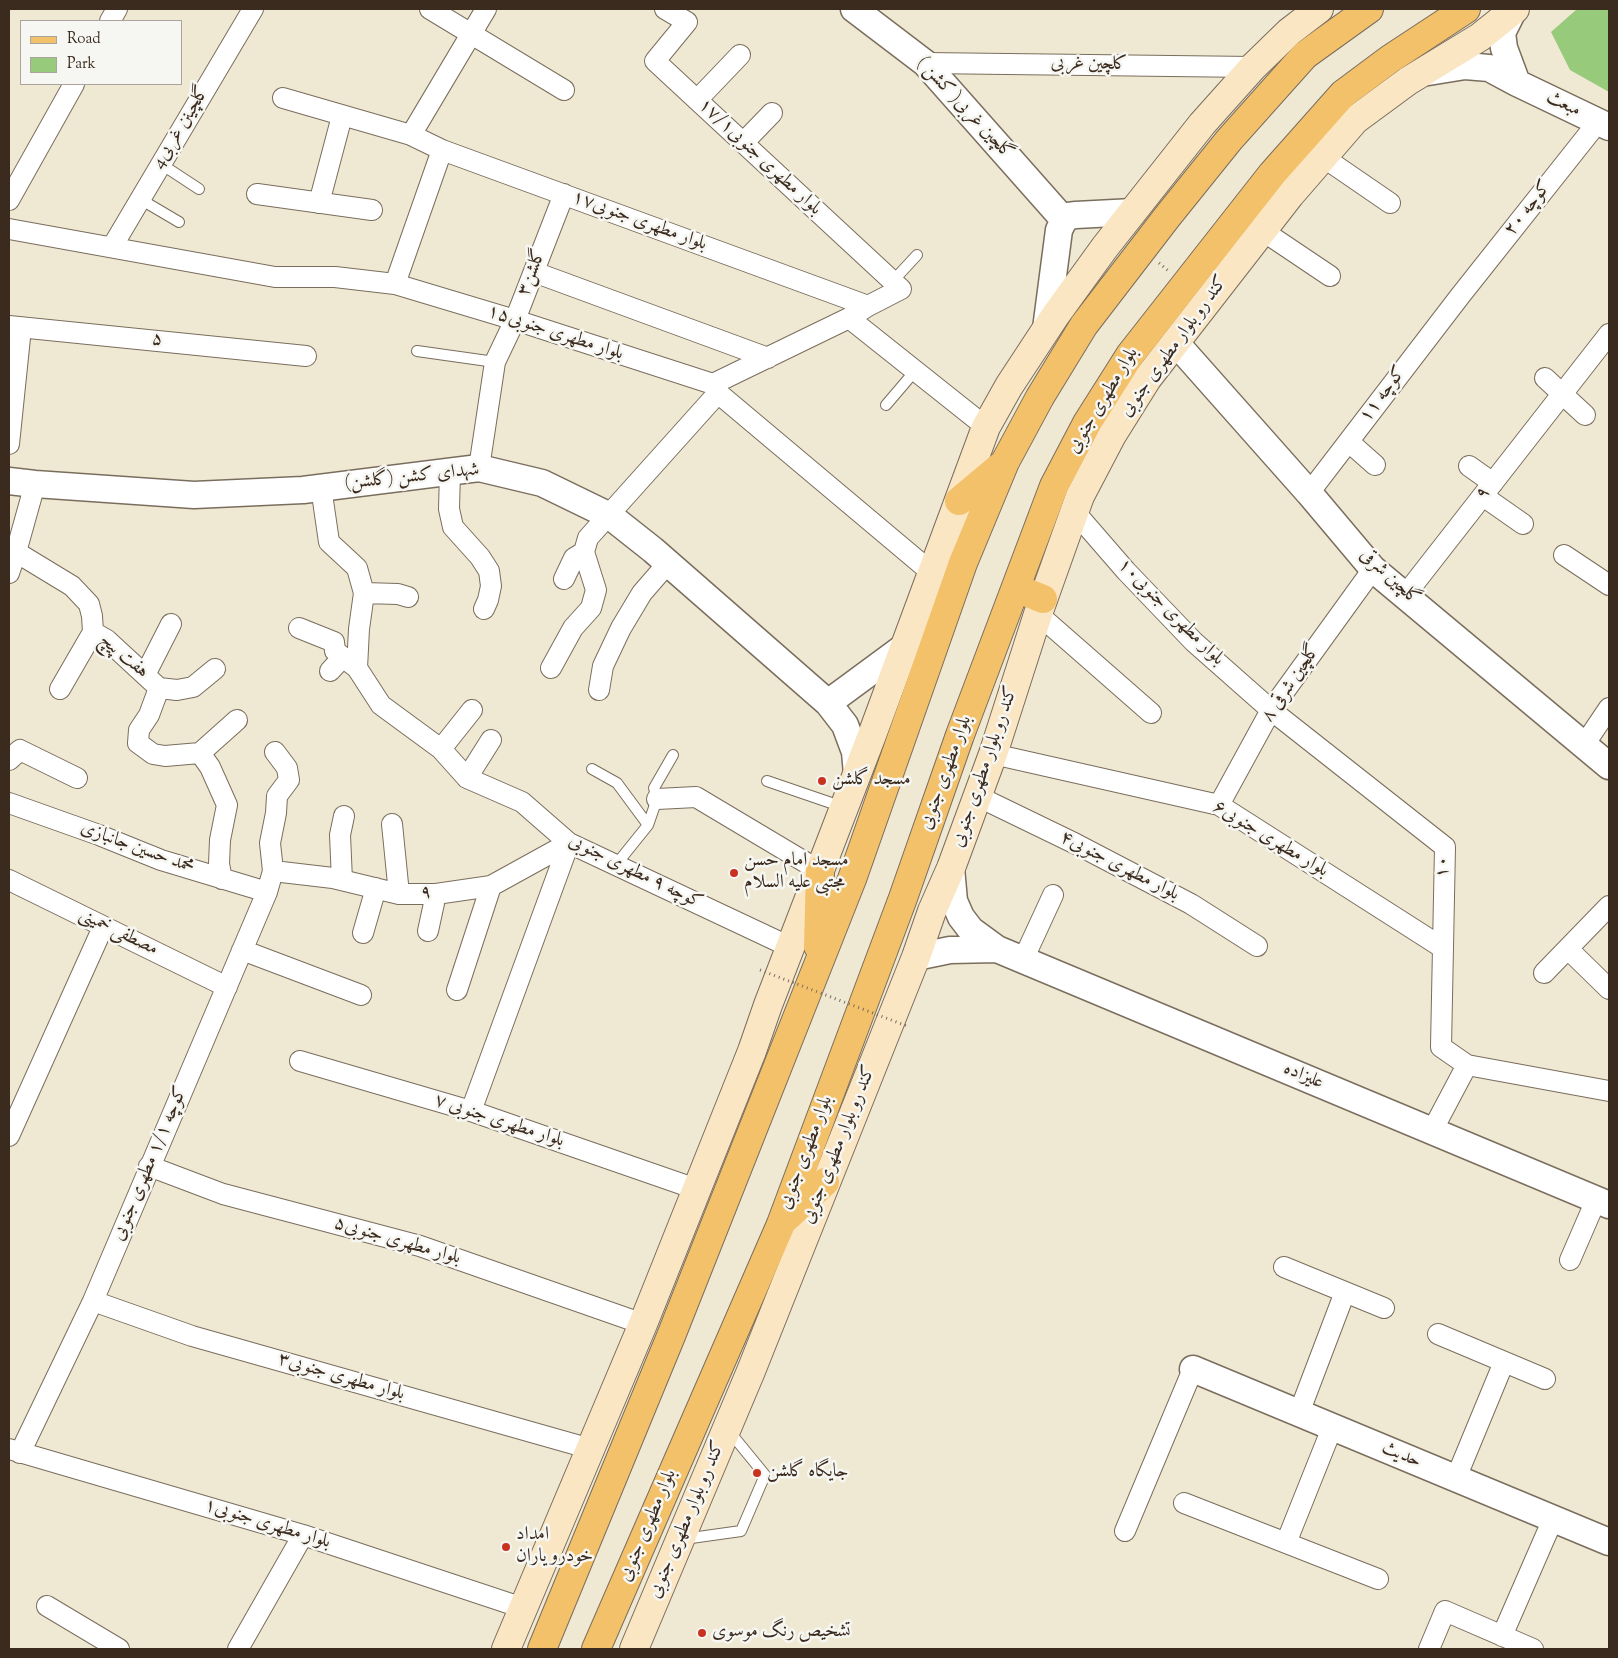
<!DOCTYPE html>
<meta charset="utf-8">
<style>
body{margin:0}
#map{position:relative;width:1618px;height:1658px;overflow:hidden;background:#efe9d3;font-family:"Sorts Mill Goudy",serif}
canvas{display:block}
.frame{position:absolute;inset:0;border:10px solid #3b2a1e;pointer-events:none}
.legend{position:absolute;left:20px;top:20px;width:162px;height:65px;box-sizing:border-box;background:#f6f6f2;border:1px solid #aba49d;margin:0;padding:6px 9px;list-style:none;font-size:15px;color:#3b2a1e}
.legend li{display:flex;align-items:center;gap:10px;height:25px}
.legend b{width:25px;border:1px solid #aba49d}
</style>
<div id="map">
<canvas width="1618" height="1658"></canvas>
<div class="frame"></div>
<ul class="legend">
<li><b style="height:6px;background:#f4c16b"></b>Road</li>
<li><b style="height:14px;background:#97ca7b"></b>Park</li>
</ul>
</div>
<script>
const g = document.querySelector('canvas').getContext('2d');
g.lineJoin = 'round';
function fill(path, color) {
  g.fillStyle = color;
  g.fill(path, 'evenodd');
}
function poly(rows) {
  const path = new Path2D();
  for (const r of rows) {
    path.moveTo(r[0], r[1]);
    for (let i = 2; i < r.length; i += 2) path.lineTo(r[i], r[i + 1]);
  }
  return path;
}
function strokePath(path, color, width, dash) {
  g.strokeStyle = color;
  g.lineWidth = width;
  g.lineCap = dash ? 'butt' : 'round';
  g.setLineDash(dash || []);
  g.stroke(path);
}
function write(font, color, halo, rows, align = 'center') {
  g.font = font + ' "Sorts Mill Goudy",Amiri,serif';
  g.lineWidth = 5;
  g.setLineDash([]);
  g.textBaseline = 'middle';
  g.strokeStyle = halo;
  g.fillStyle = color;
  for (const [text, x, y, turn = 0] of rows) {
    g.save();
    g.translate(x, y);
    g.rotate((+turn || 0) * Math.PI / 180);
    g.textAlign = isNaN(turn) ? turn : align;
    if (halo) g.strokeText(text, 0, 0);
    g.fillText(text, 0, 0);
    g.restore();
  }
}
fill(poly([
 [1577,9,1609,9,1609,92,1570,70,1551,32]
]), '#97ca7b');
const service = poly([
 [161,164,199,189],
 [140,199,179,222],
 [892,282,917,255],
 [417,351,495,362],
 [886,405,915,371],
 [592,769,617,783,648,825],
 [767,781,843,807],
 [615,866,648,825,657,799,654,788,673,755],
 [684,1539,741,1531,765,1475,729,1431]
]);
const minor = poly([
 [430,9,564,90],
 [665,9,687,22,655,61,901,289,868,306,849,318,713,384],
 [110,21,117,9],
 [925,63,1253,67],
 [283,98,411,135,442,150,868,306],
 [697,100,740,55],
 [411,135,486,9],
 [743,143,772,113],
 [1323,157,1390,203],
 [257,194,372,210],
 [9,200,74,84],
 [319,203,342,116],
 [9,229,275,277,335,277,395,284,515,320,713,384,718,393,931,572],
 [1263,231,1330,276],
 [112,247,253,9],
 [534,272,768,358],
 [395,284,442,150],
 [849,318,986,427],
 [9,326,306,356],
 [1545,378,1585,415],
 [1349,442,1375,465],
 [9,444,21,328],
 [1469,466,1493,483],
 [479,468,495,362,515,320,564,194],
 [450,472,449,509,453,527,480,557,489,571,491,586,488,600,484,609],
 [321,487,329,542,357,568,364,593,359,629,357,668],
 [1309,493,1460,296,1598,122],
 [1483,496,1523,524],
 [1074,511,1126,571,1194,642,1271,710,1445,847,1441,1047,1467,1065,1609,1091],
 [16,552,72,586,89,604,92,616,93,632,107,640,159,688,149,715,139,730,138,743,153,754,165,756,200,753,210,767,227,805,220,840,219,864,222,879],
 [1564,555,1609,585],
 [9,573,16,552,35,484],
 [564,579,574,558,584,552],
 [364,593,398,594,408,597],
 [1406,594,1609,334],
 [1038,614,1151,713],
 [299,628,334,642,335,651,357,668,381,705,441,749,467,778,522,802,569,843,790,947],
 [551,668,573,628,591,608,596,590,584,552,588,538,718,393],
 [330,671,343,657],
 [145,675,171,624],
 [159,688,177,690,193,687,215,669],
 [60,689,93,632],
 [599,690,603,666,621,628,642,593,668,563],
 [1584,745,1609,708],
 [441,749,472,710],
 [200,753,237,720],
 [993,754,1219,805,1443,948],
 [9,760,20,750,77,778],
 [467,778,491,740],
 [977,796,1076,844,1191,904,1257,946],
 [657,799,696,797,820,871],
 [9,803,99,835,161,860,267,892],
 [1219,805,1271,710,1373,569],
 [392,824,399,894],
 [273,871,333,878,399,894,436,894,491,886,569,843],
 [9,880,227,987],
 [342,880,340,835,344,816],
 [428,931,436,894],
 [363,933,376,888],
 [1568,949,1609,989],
 [242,950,361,995],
 [1023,960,1053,895],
 [1544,973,1609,906],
 [457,990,491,886],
 [300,1061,471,1111,696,1189],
 [471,1111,569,843],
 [1432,1131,1467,1065],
 [9,1136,103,927],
 [149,1166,223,1194,420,1246,643,1324],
 [1570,1260,1596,1200],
 [1284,1267,1384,1308],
 [93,1301,192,1336,591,1449],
 [1438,1334,1545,1379],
 [1299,1413,1345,1292],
 [9,1449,303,1535,523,1608],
 [20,1453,93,1301,267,892,273,871,270,843,276,813,277,796,289,780,287,768,275,752],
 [1456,1478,1504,1362],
 [1184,1503,1378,1579],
 [1125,1531,1193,1369],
 [1286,1543,1332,1428],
 [47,1606,119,1649],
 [1502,1636,1553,1519],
 [238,1649,303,1535],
 [1429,1649,1445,1611,1533,1649]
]);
const tertiary = poly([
 [854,9,925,63,1064,220],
 [1422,73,1465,66,1489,68,1517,83,1504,48,1502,33,1514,9],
 [1517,83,1609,127],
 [1046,329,1059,230,1064,220,1068,216,1076,215,1133,212],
 [1175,342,1309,493,1373,569,1609,766],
 [9,481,35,484,194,495,303,490,479,468,542,483,610,516,653,550,828,703,845,725,855,752,857,774],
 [828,703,904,647],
 [951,868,954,901,961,917,971,930,997,949,1609,1205],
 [916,957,950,950,997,949],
 [1193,1369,1609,1542]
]);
const secondary = poly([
 [506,1649,643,1324,752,1051,768,1005,872,735,986,427,1009,386,1055,316,1105,247,1202,124,1253,67,1289,32,1319,9],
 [634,1649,751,1371,916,957,932,911,951,868,993,754,1038,614,1080,496,1112,435,1147,379,1290,195,1355,120,1408,81,1480,37,1515,9]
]);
const primary = poly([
 [959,501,1002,465],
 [1016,588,1043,599],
 [818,946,820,871],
 [785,1219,825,1182],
 [542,1649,671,1336,852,879,963,563,1005,462,1040,397,1084,325,1167,217,1229,140,1305,55,1369,9],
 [596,1649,781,1224,903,898,960,735,1054,486,1087,423,1130,355,1272,174,1343,94,1390,59,1466,9]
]);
strokePath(service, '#7a6d5d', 12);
strokePath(minor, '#7a6d5d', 22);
strokePath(tertiary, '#7a6d5d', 29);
strokePath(secondary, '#7a6d5d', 30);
strokePath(primary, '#7a6d5d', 30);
strokePath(poly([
 [1159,263,1170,272]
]), '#7a6d5d', 3, [1, 4]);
strokePath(service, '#fff', 10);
strokePath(minor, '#fff', 20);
strokePath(tertiary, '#fff', 26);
strokePath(secondary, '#fbe6c4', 28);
strokePath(primary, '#f4c16b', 28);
strokePath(poly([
 [760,970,907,1026]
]), '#7a6d5d', 3, [1, 4]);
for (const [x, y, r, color] of [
 [822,781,5,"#c8321e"],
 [734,873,5,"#c8321e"],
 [757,1473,5,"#c8321e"],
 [506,1547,5,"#c8321e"],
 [702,1633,5,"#c8321e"]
]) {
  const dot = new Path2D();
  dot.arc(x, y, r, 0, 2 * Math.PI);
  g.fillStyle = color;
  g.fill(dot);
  strokePath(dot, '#f6f6f2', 2);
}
write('19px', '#3b2a1e', '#f6f6f2', [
 ["کلچین غربی",1089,65,1],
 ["مبعث",1563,105,26],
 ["گلچین غربی( کشن )",964,109,47],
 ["4گلچینن غربی",182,128,-59],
 ["بلوار مطهری جنوبی۱۷/۱",759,158,43],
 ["کوچه ۲۰",1529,209,-52],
 ["بلوار مطهری جنوبی۱۷",639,222,20],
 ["گلشن۳",533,273,-69],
 ["بلوار مطهری جنوبی۱۵",555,334,18],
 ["۵",157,341,6],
 ["کند رو بلوار مطهری جنوبی",1175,347,-54],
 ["کوچه ۱۱",1384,395,-53],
 ["بلوار مطهری جنوبی",1104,401,-59],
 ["شهدای کشن (گلشن)",412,478,-6],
 ["۹",1484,494,-53],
 ["گلچین شرقی",1389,578,42],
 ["بلوار مطهری جنوبی۱۰",1170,613,45],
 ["هفت پیچ",123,657,40],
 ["۸ گلچین شرقی",1292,684,-56],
 ["کند رو بلوار مطهری جنوبی",986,767,-71],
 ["بلوار مطهری جنوبی",947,773,-70],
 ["بلوار مطهری جنوبی۶",1270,840,31],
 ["محمد حسین جانبازی",137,849,20],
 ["بلوار مطهری جنوبی۴",1119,867,27],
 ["۱۰",1444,867,-89],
 ["کوچه ۹ مطهری جنوبی",635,873,26],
 ["۹",426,894,-1],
 ["مصطفی خمینی",118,933,26],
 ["علیزاده",1303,1077,23],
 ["۷ بلوار مطهری جنوبی",499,1122,18],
 ["کند رو بلوار مطهری جنوبی",840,1145,-68],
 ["بلوار مطهری جنوبی",807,1153,-69],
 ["کوچه ۱/۱ مطهری جنوبی",151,1164,-67],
 ["۵بلوار مطهری جنوبی",397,1242,16],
 ["بلوار مطهری جنوبی۳",341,1378,16],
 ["حدیث",1401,1456,22],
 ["کند رو بلوار مطهری جنوبی",688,1520,-67],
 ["۱بلوار مطهری جنوبی",267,1525,17],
 ["بلوار مطهری جنوبی",649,1526,-67]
]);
write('19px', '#3b2a1e', '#f6f6f2', [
 ["مسجد گلشن",832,781],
 ["مسجد امام حسن",744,862],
 ["مجتبی علیه السلام",744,884],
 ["جایگاه گلشن",767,1473],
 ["امداد",516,1536],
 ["خودرو یاران",516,1558],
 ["تشخیص رنگ موسوی",712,1633]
], 'left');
</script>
